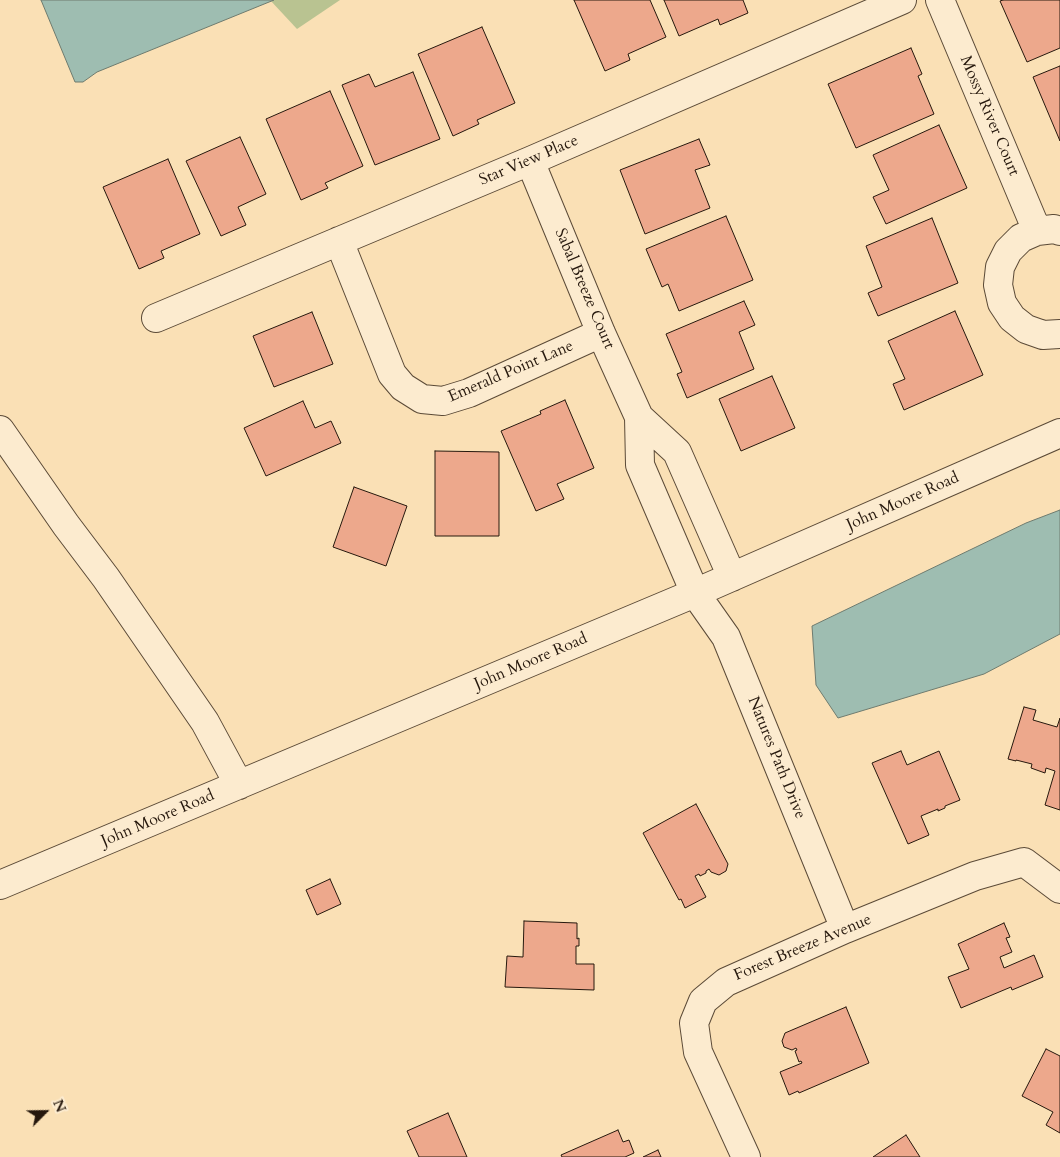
<!DOCTYPE html>
<style>
body{margin:0}
#map{position:relative;width:1060px;height:1157px;overflow:hidden;background:#fae0b5;font-family:Cardo,serif}
canvas{display:block}
.north{position:absolute;left:20px;top:1087px;width:50px;height:50px;-webkit-text-stroke:4px #fcebcf;paint-order:stroke;rotate:67deg;font-size:14px;font-weight:700;line-height:20px;text-align:center;color:#26180d}
.north::after{content:'';display:block;margin:auto;width:18px;height:22px;background:#26180d;clip-path:polygon(50% 0,100% 100%,50% 72%,0 100%)}
</style>
<div id="map">
<canvas width="1060" height="1157"></canvas>
<div class="north">N</div>
</div>
<script>
const g = document.querySelector('canvas').getContext('2d');
g.lineJoin = 'round';
function fill(path, color) {
  g.fillStyle = color;
  g.fill(path, 'evenodd');
}
function poly(rows) {
  const path = new Path2D();
  for (const r of rows) {
    path.moveTo(r[0], r[1]);
    for (let i = 2; i < r.length; i += 2) path.lineTo(r[i], r[i + 1]);
  }
  return path;
}
function strokePath(path, color, width, dash) {
  g.strokeStyle = color;
  g.lineWidth = width;
  g.lineCap = dash ? 'butt' : 'round';
  g.setLineDash(dash || []);
  g.stroke(path);
}
function write(font, color, halo, rows, align = 'center') {
  g.font = font + ' Cardo,serif';
  g.lineWidth = 4.5;
  g.setLineDash([]);
  g.textBaseline = 'middle';
  g.strokeStyle = halo;
  g.fillStyle = color;
  for (const [text, x, y, turn = 0] of rows) {
    g.save();
    g.translate(x, y);
    g.rotate((+turn || 0) * Math.PI / 180);
    g.textAlign = isNaN(turn) ? turn : align;
    if (halo) g.strokeText(text, 0, 0);
    g.fillText(text, 0, 0);
    g.restore();
  }
}
fill(poly([
 [270,0,340,0,297,29]
]), '#b9c391');
const water = poly([
 [41,0,274,0,97,72,83,82,75,82,41,0],
 [1060,510,1060,634,984,674,838,718,816,685,812,626,1026,523,1060,510]
]);
fill(water, '#9ebdb1');
strokePath(water, '#6e7b6f', 1);
const building = poly([
 [574,0,650,0,666,37,628,54,630,60,605,71,574,0],
 [664,0,743,0,748,13,720,25,718,19,679,36,664,0],
 [1003,0,1060,0,1060,48,1027,62,1000,1,1003,0],
 [482,27,515,103,477,120,479,124,453,136,418,54,482,27],
 [911,48,922,74,918,76,934,114,856,148,828,84,911,48],
 [1060,66,1060,141,1033,77,1060,66],
 [413,72,440,139,375,165,342,85,369,74,375,87,413,72],
 [330,91,363,166,325,183,328,188,301,200,266,119,330,91],
 [939,125,967,188,886,224,873,197,889,190,873,155,939,125],
 [240,137,266,194,238,207,246,225,221,236,186,161,240,137],
 [699,139,710,165,695,170,710,208,645,234,620,170,699,139],
 [168,159,200,234,161,251,164,258,139,269,103,187,168,159],
 [726,216,753,280,679,311,668,284,662,287,646,249,726,216],
 [932,218,958,283,878,316,868,293,882,287,866,246,932,218],
 [744,301,755,325,739,332,754,369,687,398,677,374,682,372,666,334,744,301],
 [955,311,983,375,904,410,893,384,905,379,888,341,955,311],
 [312,312,333,364,274,387,253,336,312,312],
 [772,376,795,428,741,451,719,399,772,376],
 [565,400,594,468,557,484,564,499,536,511,501,431,541,414,540,411,565,400],
 [303,401,315,428,331,421,341,443,266,476,244,428,303,401],
 [435,451,499,452,499,536,435,536,435,451],
 [354,487,407,506,386,566,333,547,354,487],
 [1024,707,1036,710,1033,720,1057,727,1060,718,1060,810,1045,805,1055,771,1046,768,1045,773,1031,768,1032,764,1016,760,1016,761,1008,759,1024,707],
 [901,751,907,765,939,751,960,800,945,806,945,808,938,811,938,809,921,816,929,835,908,844,872,763,901,751],
 [696,804,728,864,726,871,719,875,711,872,709,869,706,871,706,873,700,876,699,874,695,876,706,897,685,908,681,899,679,900,643,833,696,804],
 [330,879,341,904,317,915,306,890,330,879],
 [524,921,577,923,577,939,579,938,579,946,576,946,576,964,594,964,594,990,505,987,507,956,523,957,524,921],
 [1004,923,1010,937,1006,938,1012,952,1000,957,1004,968,1034,955,1043,977,1012,990,1011,987,961,1008,948,977,969,969,958,944,1004,923],
 [846,1007,869,1063,799,1093,798,1091,789,1095,780,1072,802,1063,801,1061,799,1062,795,1051,797,1050,796,1048,792,1050,784,1047,782,1041,785,1033,846,1007],
 [1046,1049,1060,1056,1060,1133,1046,1125,1053,1112,1022,1096,1046,1049],
 [448,1113,467,1157,419,1157,407,1131,448,1113],
 [618,1130,623,1142,629,1140,634,1153,625,1157,562,1157,561,1155,618,1130],
 [906,1135,920,1157,873,1157,906,1135],
 [658,1150,661,1157,643,1157,658,1150]
]);
fill(building, '#eda88c');
strokePath(building, '#26180d', 1);
const minor = poly([
 [940,0,1037,231],
 [530,161,601,333,639,417,677,452,732,577],
 [1060,231,1054,229,1037,231,1021,238,1008,251,1000,267,998,285,1002,303,1012,318,1026,329,1043,335,1060,334],
 [339,241,392,374,403,387,422,399,443,401,469,393,601,333],
 [156,318,530,161,902,0],
 [639,417,640,465,695,593,726,637,845,929],
 [0,430,66,525,106,578,205,722,239,785],
 [0,885,695,593,1060,433],
 [746,1157,698,1052,694,1023,703,1001,726,982,845,929,975,876,1024,862,1060,889]
]);
strokePath(minor, '#5b4a37', 30);
strokePath(minor, '#fcebcf', 28);
write('16px', '#26180d', '#fcebcf', [
 ["Mossy River Court",989,116,67],
 ["Star View Place",529,161,-23],
 ["Sabal Breeze Court",584,289,67],
 ["Emerald Point Lane",511,372,-23],
 ["John Moore Road",903,502,-24],
 ["John Moore Road",531,662,-23],
 ["Natures Path Drive",776,758,68],
 ["John Moore Road",158,819,-23],
 ["Forest Breeze Avenue",803,948,-23]
]);
</script>
